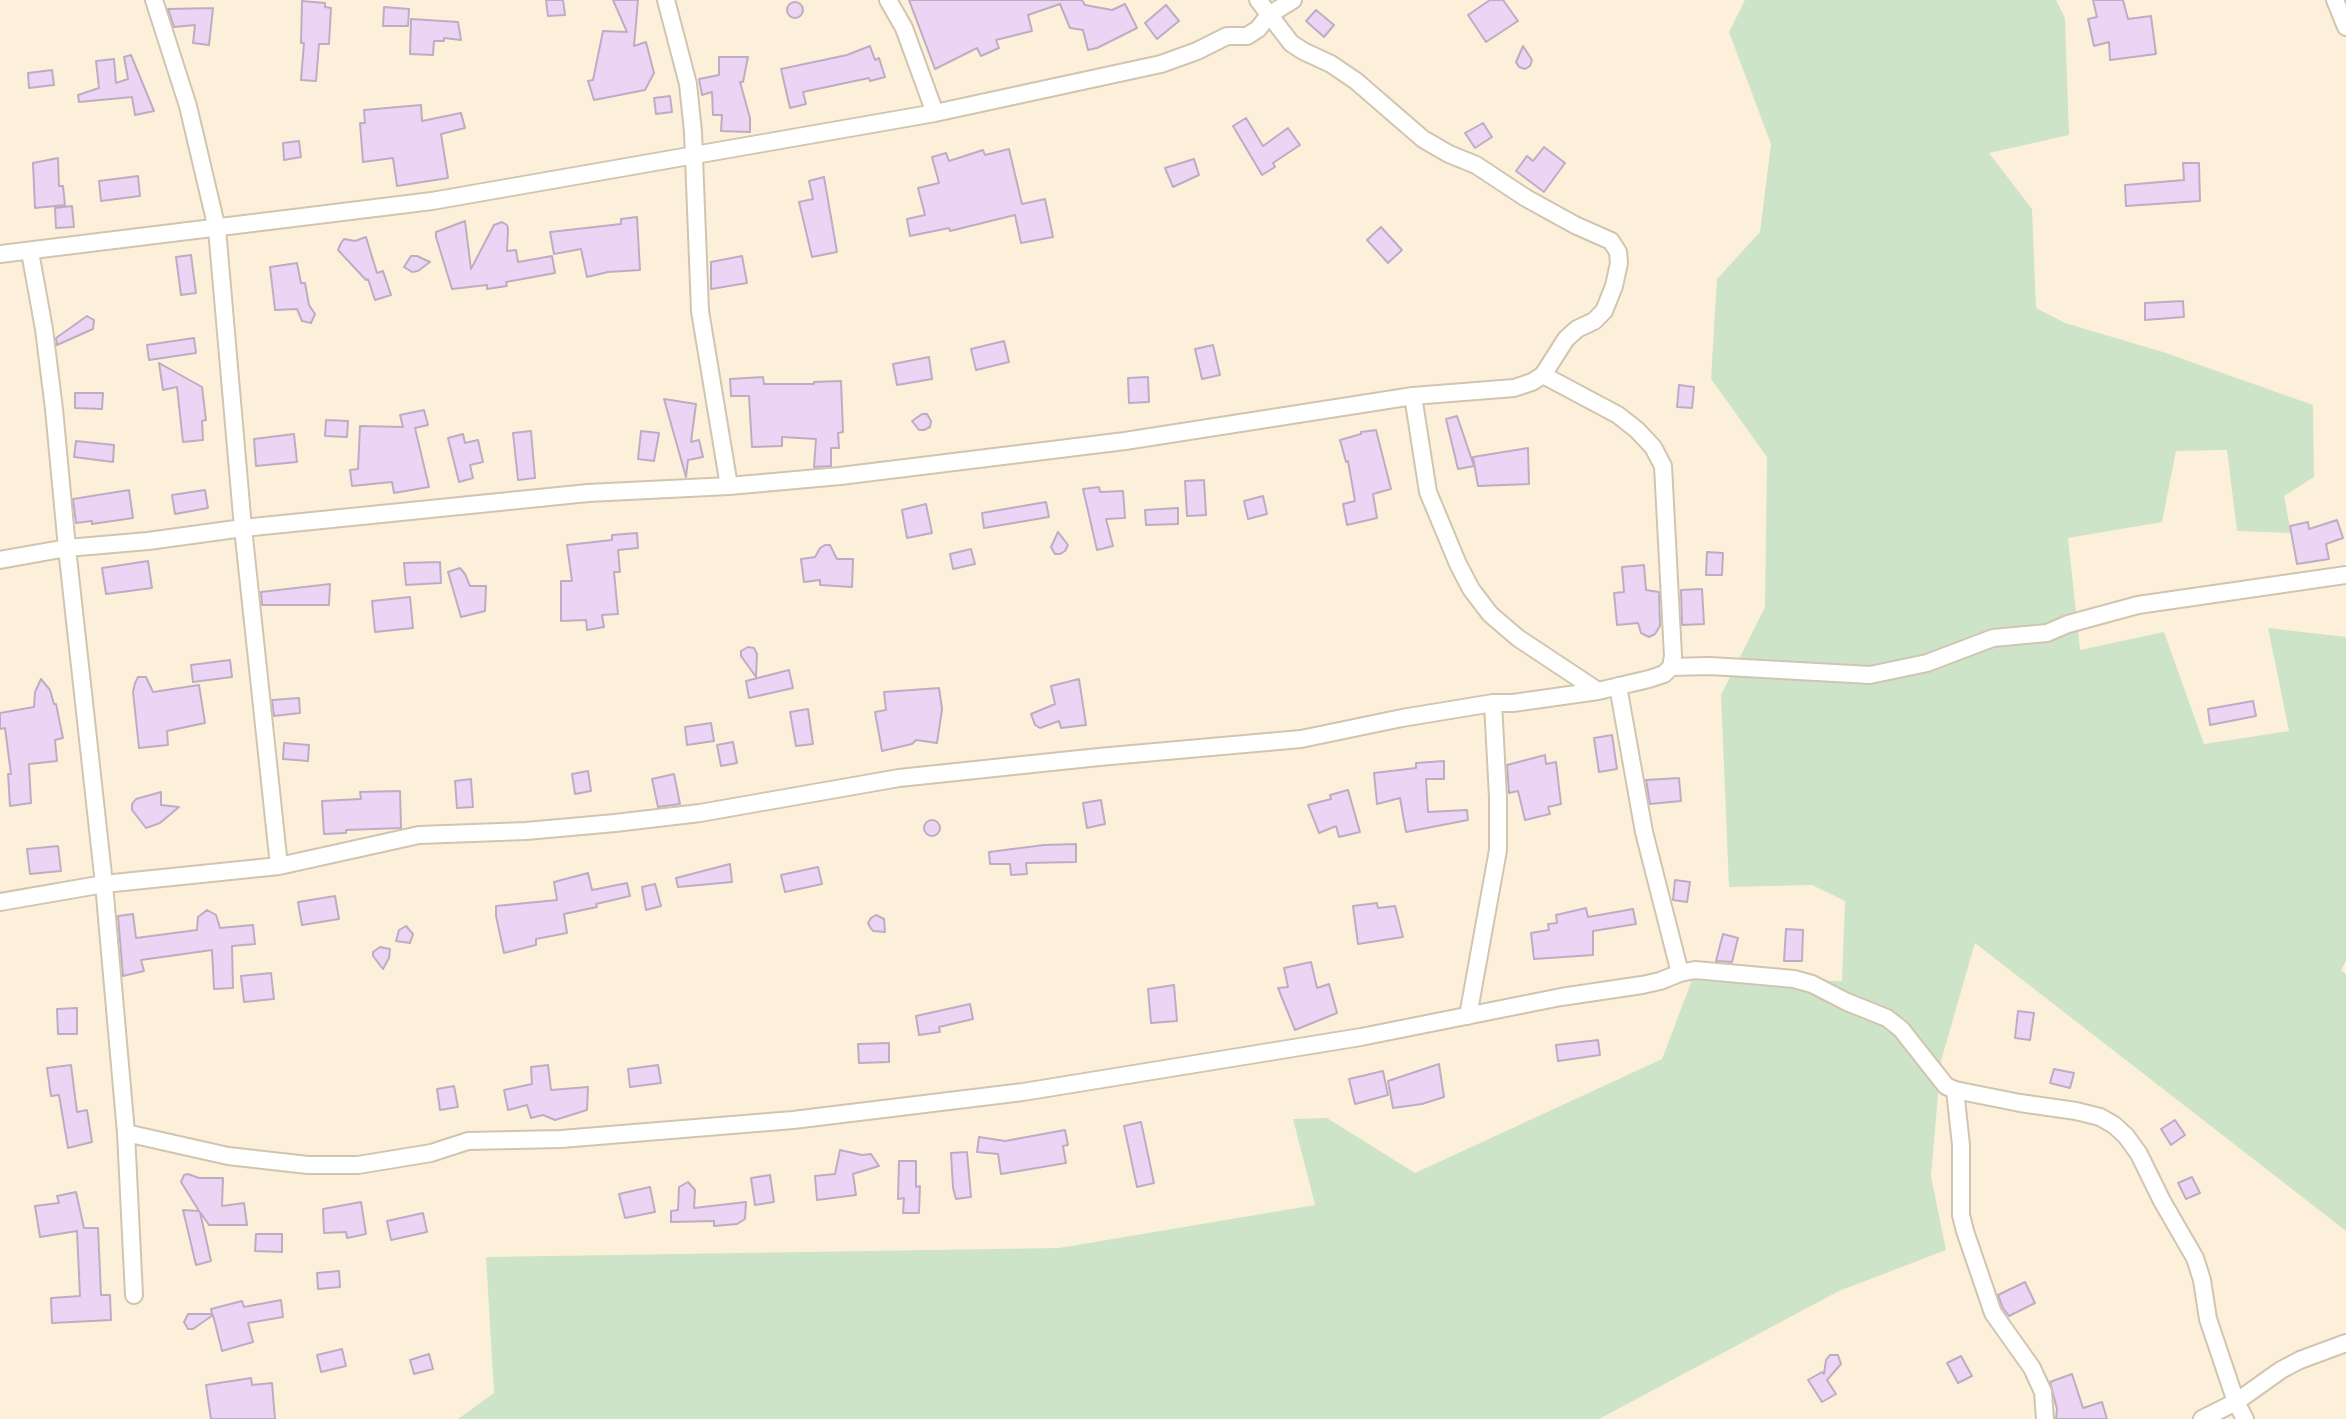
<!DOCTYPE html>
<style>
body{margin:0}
canvas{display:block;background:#fdf0da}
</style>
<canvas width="2346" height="1419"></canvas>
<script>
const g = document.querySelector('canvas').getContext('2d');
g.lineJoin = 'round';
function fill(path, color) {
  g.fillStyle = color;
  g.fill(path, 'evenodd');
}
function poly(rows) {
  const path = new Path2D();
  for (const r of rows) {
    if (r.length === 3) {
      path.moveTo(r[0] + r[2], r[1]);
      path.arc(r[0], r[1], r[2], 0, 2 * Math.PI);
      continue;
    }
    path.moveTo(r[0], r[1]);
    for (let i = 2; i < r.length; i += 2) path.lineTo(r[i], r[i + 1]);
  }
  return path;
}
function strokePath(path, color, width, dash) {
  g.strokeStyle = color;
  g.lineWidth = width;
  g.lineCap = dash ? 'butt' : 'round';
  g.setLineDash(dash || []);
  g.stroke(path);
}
fill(poly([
 [1745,0,2056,0,2065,18,2069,135,1989,153,2032,209,2036,308,2065,323,2163,352,2313,405,2314,477,2284,496,2291,533,2237,531,2227,450,2176,451,2162,522,2068,538,2080,650,2164,632,2204,744,2289,731,2268,628,2346,637,2346,961,2341,970,2346,974,2346,1231,1975,943,1941,1061,1931,1176,1946,1250,1839,1291,1599,1419,458,1419,494,1393,486,1257,1059,1248,1315,1205,1293,1119,1327,1118,1415,1173,1662,1059,1692,980,1842,981,1845,901,1812,885,1729,887,1721,695,1765,607,1767,457,1711,379,1717,279,1760,232,1771,144,1729,32]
]), '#cee4c8');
const building = poly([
 [546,0,563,0,565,15,548,16,546,0],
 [613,0,638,0,634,46,646,42,654,73,645,90,594,100,588,81,593,80,603,31,627,32,613,0],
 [909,0,1082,0,1085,5,1112,10,1125,4,1137,28,1097,48,1088,50,1083,30,1070,28,1060,4,1028,15,1032,31,996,40,999,48,981,56,977,48,935,69,909,0],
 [1490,0,1503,0,1518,21,1486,42,1468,15,1490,0],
 [2093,0,2123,0,2128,19,2151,16,2156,54,2110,60,2109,42,2094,46,2088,19,2097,17,2093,0],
 [302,1,325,3,325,7,331,8,329,44,319,44,316,81,301,80,304,43,301,43,302,1],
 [795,10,8],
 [1166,5,1179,21,1157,39,1145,23,1166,5],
 [384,7,409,9,408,26,383,26,384,7],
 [213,8,209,45,193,43,195,25,174,27,168,9,213,8],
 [1316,10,1334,25,1324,37,1306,21,1316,10],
 [411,19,458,22,461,40,444,38,444,41,434,41,433,55,410,54,411,19],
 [870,46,875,60,879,58,885,77,870,81,869,78,803,92,806,104,790,108,781,69,847,55,870,46],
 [1523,46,1532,60,1530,66,1525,69,1519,67,1516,62,1523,46],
 [131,55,154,111,135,115,132,97,79,102,78,95,99,88,96,61,114,59,116,83,128,79,124,57,131,55],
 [719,57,748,57,743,82,740,82,750,118,750,132,721,131,722,115,713,115,712,92,702,95,699,79,719,75,719,57],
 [52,70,54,85,29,88,28,73,52,70],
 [670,96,672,112,656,114,654,98,670,96],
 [421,105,422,121,461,113,465,128,441,134,448,178,397,186,393,158,363,162,360,123,365,123,364,110,421,105],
 [1246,118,1263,146,1288,128,1300,145,1273,163,1275,167,1262,175,1233,126,1246,118],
 [1483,123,1492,137,1475,148,1465,133,1483,123],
 [299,141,301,157,284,160,283,143,299,141],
 [1544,147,1565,163,1544,192,1516,171,1527,156,1533,161,1544,147],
 [1009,149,1022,204,1045,199,1053,237,1021,243,1015,215,950,231,949,228,910,236,907,219,925,215,918,188,939,183,932,157,946,153,949,161,983,150,985,155,1009,149],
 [58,158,59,186,63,186,65,205,35,208,33,163,58,158],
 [1194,159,1199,175,1173,187,1165,168,1194,159],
 [2183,163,2199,163,2200,201,2126,206,2125,185,2184,180,2183,163],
 [138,176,140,196,101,201,99,181,138,176],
 [824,177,837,252,812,257,799,202,813,199,809,181,824,177],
 [72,206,74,227,56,228,55,208,72,206],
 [637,217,640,270,608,272,587,277,581,249,554,254,550,232,621,224,621,219,637,217],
 [465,221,471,269,494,225,502,222,507,225,508,229,507,251,516,250,518,262,552,256,555,273,506,282,507,286,487,289,487,285,452,289,436,237,436,232,465,221],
 [1381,227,1402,250,1388,263,1367,240,1381,227],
 [366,237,377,273,383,271,391,295,375,300,368,279,366,280,338,250,341,243,344,239,355,241,366,237],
 [191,255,196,293,181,295,176,257,191,255],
 [411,256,417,256,430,262,418,271,412,272,404,267,411,256],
 [742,256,747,283,711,289,711,262,742,256],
 [297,263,301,283,305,283,309,305,315,314,311,323,302,321,297,309,275,310,270,267,297,263],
 [2183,301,2184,317,2145,320,2145,303,2183,301],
 [87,316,94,320,93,329,57,345,56,338,87,316],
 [194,338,196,353,149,360,147,345,194,338],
 [1004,341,1009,362,976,370,971,349,1004,341],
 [1213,345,1220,375,1202,379,1195,349,1213,345],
 [929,357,932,379,897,385,893,364,929,357],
 [159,363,202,387,206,420,202,421,203,440,183,442,177,387,163,390,159,363],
 [763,377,764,384,814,384,814,382,841,381,843,432,838,433,839,448,831,448,831,466,814,467,816,439,782,437,782,446,752,447,749,396,731,396,730,379,763,377],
 [1148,377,1149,402,1129,403,1128,378,1148,377],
 [1679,385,1694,387,1692,408,1677,407,1679,385],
 [75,393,103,393,102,409,75,408,75,393],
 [664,399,696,404,691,442,699,440,703,457,688,460,686,477,664,399],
 [424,410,428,425,415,428,429,487,394,493,392,482,352,486,350,470,358,469,360,426,403,427,400,415,424,410],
 [922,414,927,414,931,421,930,427,924,430,919,430,912,421,922,414],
 [1457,416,1474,466,1458,469,1446,419,1457,416],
 [326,420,348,421,347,437,325,436,326,420],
 [1376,430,1391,489,1373,494,1377,518,1347,525,1343,504,1355,501,1348,461,1346,462,1340,440,1361,434,1361,432,1376,430],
 [531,431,535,478,518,480,513,433,531,431],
 [641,431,659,433,654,461,638,459,641,431],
 [294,434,297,462,256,466,254,439,294,434],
 [463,434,465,443,478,440,483,462,470,465,473,478,459,482,448,438,463,434],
 [76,441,114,445,113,462,74,457,76,441],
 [1528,448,1529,484,1478,486,1473,457,1528,448],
 [1204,480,1206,515,1187,516,1185,481,1204,480],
 [1099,487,1100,492,1123,491,1125,518,1106,519,1113,546,1097,550,1083,489,1099,487],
 [129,490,133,518,92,524,92,521,76,523,73,499,129,490],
 [205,490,208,508,175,514,172,495,205,490],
 [1263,496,1267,514,1248,519,1244,501,1263,496],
 [1046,502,1049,517,984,528,982,513,1046,502],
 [926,504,932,533,907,538,902,510,926,504],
 [1178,508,1178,524,1146,525,1145,510,1178,508],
 [2337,520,2343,538,2326,544,2329,559,2297,564,2290,526,2308,522,2309,529,2337,520],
 [1058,532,1068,545,1065,551,1060,554,1055,554,1051,547,1058,532],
 [637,533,638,548,618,550,620,572,614,572,618,614,602,615,604,627,587,630,586,620,561,621,561,581,572,581,567,545,612,540,612,535,637,533],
 [825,545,830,545,837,559,853,559,852,587,820,585,820,580,804,582,801,559,815,557,820,548,825,545],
 [971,549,975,564,953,569,950,554,971,549],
 [1707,552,1723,553,1722,575,1706,575,1707,552],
 [148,561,152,588,106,594,102,568,148,561],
 [440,562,441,583,406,585,404,563,440,562],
 [1644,565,1646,590,1659,592,1660,626,1655,634,1649,637,1641,633,1638,623,1617,625,1614,593,1624,592,1622,567,1644,565],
 [460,568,465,574,470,586,486,586,485,611,461,617,448,572,460,568],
 [330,584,329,605,262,605,261,592,330,584],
 [1702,589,1704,624,1682,625,1681,590,1702,589],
 [410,597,413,628,375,632,372,601,410,597],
 [748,647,754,648,757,654,756,677,741,656,741,651,748,647],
 [230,660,232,677,193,682,191,665,230,660],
 [789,670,793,688,749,698,746,681,789,670],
 [138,677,146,677,153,692,199,685,205,723,167,731,168,745,139,748,133,692,135,683,138,677],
 [41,679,50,690,54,704,56,704,63,738,55,740,57,761,29,764,31,803,10,806,8,774,11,774,5,728,0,729,0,713,34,707,35,692,41,679],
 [1079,679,1086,725,1061,728,1059,721,1040,728,1035,725,1031,714,1055,704,1051,686,1079,679],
 [939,688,942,709,937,743,916,740,912,744,882,751,875,712,886,710,884,692,939,688],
 [299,698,300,713,274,716,272,700,299,698],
 [2253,701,2256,716,2210,725,2208,709,2253,701],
 [808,709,813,744,796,746,790,712,808,709],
 [711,723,714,741,687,745,685,727,711,723],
 [1612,735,1617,769,1599,772,1594,738,1612,735],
 [733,742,737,763,721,766,717,745,733,742],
 [284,743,309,745,308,761,283,759,284,743],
 [1545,755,1546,764,1556,762,1561,804,1548,807,1550,814,1525,820,1518,791,1509,793,1507,765,1545,755],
 [1444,761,1444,779,1426,779,1428,812,1467,810,1468,820,1406,832,1400,798,1377,804,1374,773,1416,768,1416,763,1444,761],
 [588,771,591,791,575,794,572,774,588,771],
 [674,774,680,804,658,807,652,779,674,774],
 [1679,778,1681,801,1650,804,1646,780,1679,778],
 [471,779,473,807,457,808,455,781,471,779],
 [1348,790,1360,832,1339,837,1336,826,1319,833,1308,805,1331,799,1330,795,1348,790],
 [400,791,401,828,346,830,346,833,324,834,322,801,361,799,360,792,400,791],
 [161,792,161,805,179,807,160,823,146,828,132,810,132,804,136,799,161,792],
 [1101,800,1105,824,1087,828,1083,803,1101,800],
 [932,828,8],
 [1076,844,1076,862,1026,863,1027,874,1011,875,1010,864,990,864,989,852,1044,845,1076,844],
 [58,846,61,871,30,874,27,849,58,846],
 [730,864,732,882,678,887,676,878,730,864],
 [818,867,822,884,785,892,781,875,818,867],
 [588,873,592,890,627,883,630,896,596,904,597,907,564,914,567,933,536,939,536,945,504,953,496,916,496,906,557,900,554,882,588,873],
 [1675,880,1690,882,1687,902,1673,900,1675,880],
 [655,884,661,906,646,910,642,887,655,884],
 [335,896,339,919,302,925,298,902,335,896],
 [1377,903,1378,908,1395,906,1403,937,1358,944,1353,906,1377,903],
 [1586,908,1588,917,1633,909,1636,924,1593,931,1593,955,1534,959,1531,933,1549,930,1548,924,1557,923,1556,915,1586,908],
 [207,910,216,915,220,928,253,925,255,944,232,946,233,988,214,989,212,950,141,960,144,971,123,976,118,916,133,914,136,938,197,930,198,917,207,910],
 [876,915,884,919,885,932,873,931,870,927,868,923,871,918,876,915],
 [406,926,413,934,410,943,396,941,399,930,406,926],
 [1786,929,1803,930,1802,961,1784,961,1786,929],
 [1723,934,1738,938,1732,962,1716,961,1723,934],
 [380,947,390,949,389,958,383,969,373,956,373,952,380,947],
 [1311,962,1317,988,1329,984,1337,1013,1295,1030,1278,988,1288,987,1284,968,1311,962],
 [271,973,274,999,244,1002,241,976,271,973],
 [1174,985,1177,1021,1151,1023,1148,989,1174,985],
 [970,1004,973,1019,939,1027,940,1032,919,1035,916,1016,970,1004],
 [77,1008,77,1034,58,1034,57,1009,77,1008],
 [2018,1011,2034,1013,2030,1040,2015,1038,2018,1011],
 [1598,1040,1600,1055,1558,1061,1556,1045,1598,1040],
 [889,1043,889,1062,859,1063,858,1044,889,1043],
 [1439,1064,1444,1097,1422,1104,1393,1108,1388,1081,1439,1064],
 [71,1065,77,1112,87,1110,92,1142,68,1148,59,1095,51,1096,47,1068,71,1065],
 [548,1065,551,1090,588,1087,587,1110,555,1120,543,1115,531,1118,527,1105,508,1110,504,1090,532,1084,531,1067,548,1065],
 [658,1065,661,1083,630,1087,628,1069,658,1065],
 [2054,1069,2074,1073,2070,1088,2050,1083,2054,1069],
 [1383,1071,1388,1095,1355,1104,1349,1079,1383,1071],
 [454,1086,458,1107,440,1110,437,1089,454,1086],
 [2175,1120,2185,1135,2171,1145,2161,1129,2175,1120],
 [1141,1122,1154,1183,1137,1187,1124,1126,1141,1122],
 [1065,1130,1068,1145,1063,1146,1066,1163,1001,1174,998,1154,977,1152,979,1137,1005,1141,1065,1130],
 [840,1150,862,1155,871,1154,879,1166,853,1174,856,1195,817,1200,815,1176,835,1174,840,1150],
 [967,1152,971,1197,956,1199,953,1188,951,1153,967,1152],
 [899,1161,916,1161,916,1187,920,1186,919,1213,903,1213,904,1198,898,1199,899,1161],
 [188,1174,199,1178,223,1178,222,1206,244,1203,247,1225,209,1225,200,1212,211,1261,196,1265,183,1210,199,1211,181,1182,184,1175,188,1174],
 [770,1175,774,1202,755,1205,751,1178,770,1175],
 [2192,1177,2200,1193,2186,1199,2178,1183,2192,1177],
 [688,1182,695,1190,694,1208,746,1202,745,1219,737,1224,714,1226,714,1221,671,1222,671,1211,678,1210,679,1187,688,1182],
 [650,1187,655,1212,625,1218,619,1194,650,1187],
 [76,1192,84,1228,98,1228,101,1295,110,1295,111,1320,52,1323,51,1298,80,1296,77,1231,40,1237,35,1206,59,1203,57,1196,76,1192],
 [361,1202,366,1234,347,1238,346,1232,324,1233,323,1209,361,1202],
 [423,1213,427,1232,391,1240,387,1221,423,1213],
 [256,1234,282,1234,282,1252,255,1251,256,1234],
 [339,1271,340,1287,318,1289,317,1273,339,1271],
 [2025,1282,2035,1303,2009,1316,2003,1308,1998,1295,2025,1282],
 [281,1300,283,1317,248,1323,253,1342,222,1351,213,1315,193,1329,188,1329,184,1322,188,1314,212,1314,211,1309,242,1301,244,1307,281,1300],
 [342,1349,346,1366,321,1372,317,1355,342,1349],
 [429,1354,433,1369,414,1374,410,1360,429,1354],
 [1830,1355,1838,1355,1841,1364,1827,1380,1836,1394,1822,1402,1808,1380,1822,1372,1824,1374,1826,1360,1830,1355],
 [1961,1356,1972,1376,1958,1383,1947,1363,1961,1356],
 [2072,1374,2083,1408,2102,1402,2107,1419,2056,1419,2057,1409,2050,1382,2072,1374],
 [251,1378,252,1385,272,1383,275,1419,211,1419,206,1385,251,1378]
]);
fill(building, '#ecd4f5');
strokePath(building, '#bcaec2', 2);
const minor = poly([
 [154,0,188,106,217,229,243,528,279,866],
 [666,0,688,84,693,132,700,311,729,486],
 [888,0,904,28,935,113],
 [2335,0,2346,27],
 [30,252,44,329,54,409,67,548,104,884,126,1133,134,1295],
 [0,254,432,201,935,113,1161,64,1197,51,1227,36,1247,36,1258,29,1269,15,1293,0],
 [1543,375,1618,415,1637,430,1653,447,1663,466,1673,656,1671,667],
 [1413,396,1428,492,1458,564,1471,589,1490,614,1518,638,1598,691],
 [0,560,67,548,148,541,243,528,588,493,729,486,840,476,1125,441,1413,396,1514,388,1532,382,1543,375,1566,339,1577,329,1594,321,1604,311,1614,286,1619,263,1618,252,1611,241,1575,225,1526,198,1476,165,1449,154,1423,139,1356,81,1331,64,1303,51,1291,43,1258,0],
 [1618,686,1644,832,1680,973],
 [0,902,104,884,279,866,419,835,526,831,615,823,700,813,899,778,1099,757,1301,739,1402,718,1493,703,1513,703,1598,691,1649,679,1664,674,1671,667,1709,666,1870,675,1927,663,1993,638,2047,633,2068,624,2138,605,2346,575],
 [1468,1016,1498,850,1498,797,1493,703],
 [1955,1090,1961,1145,1961,1215,1965,1231,1993,1313,2032,1368,2043,1392,2045,1419],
 [126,1133,228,1156,308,1165,358,1165,431,1153,468,1141,561,1139,793,1120,1023,1092,1361,1037,1561,997,1642,985,1660,981,1680,973,1695,970,1794,979,1812,984,1847,1002,1887,1018,1901,1029,1946,1086,1955,1090,2020,1103,2076,1111,2100,1117,2114,1125,2126,1136,2139,1154,2162,1201,2195,1258,2202,1280,2208,1319,2236,1402,2245,1419],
 [2202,1419,2236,1402,2281,1370,2300,1360,2346,1343]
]);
strokePath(minor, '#d1c5b0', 20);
strokePath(minor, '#fff', 16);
</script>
